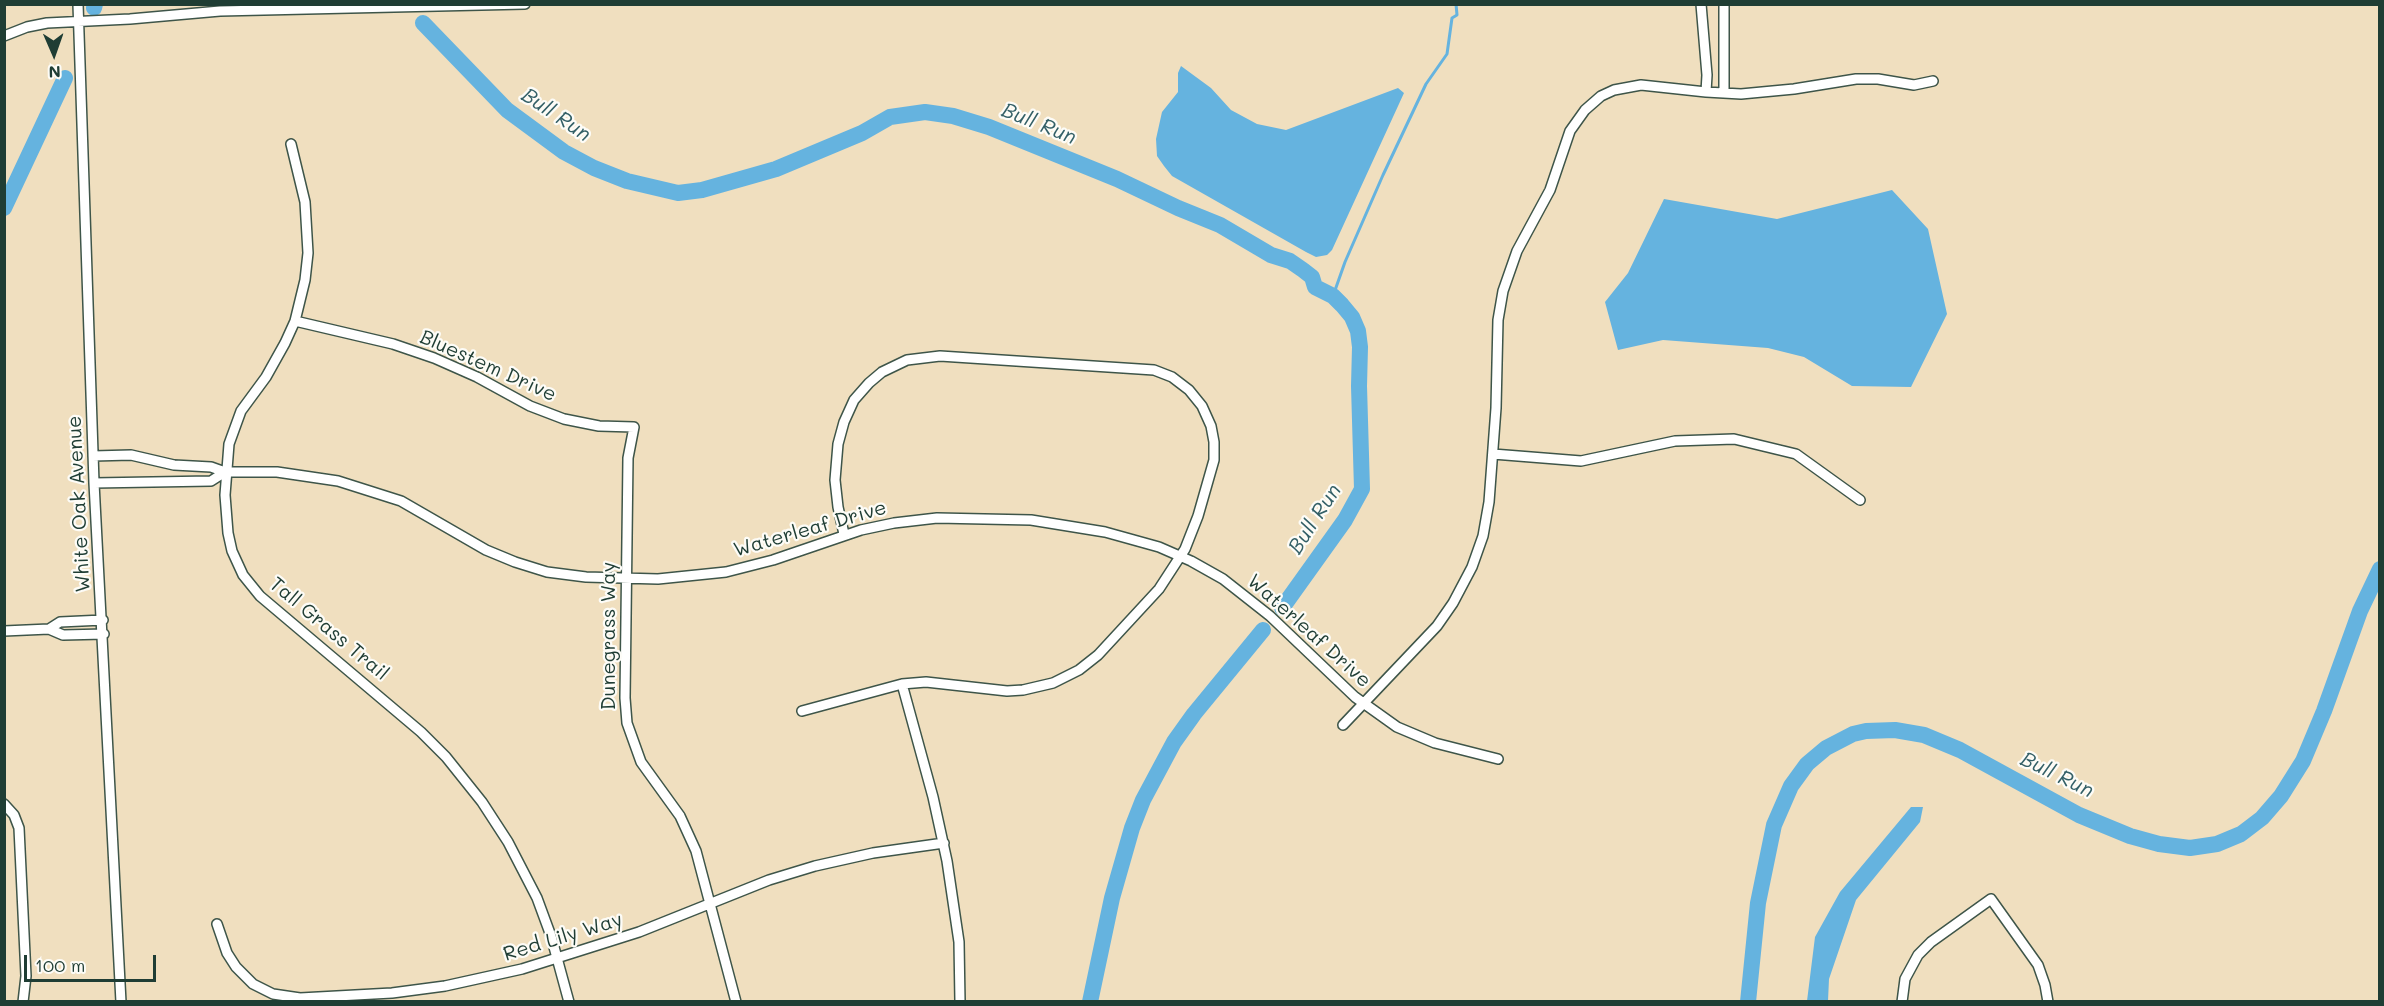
<!DOCTYPE html>
<style>
body{margin:0}
#map{position:relative;width:2384px;height:1006px;overflow:hidden;background:#f0dfbf;font-family:Mali,sans-serif}
canvas{display:block}
.frame{position:absolute;inset:0;border:6px solid #1f3d34;pointer-events:none}
.north{position:absolute;left:24px;top:24px;width:60px;height:60px;-webkit-text-stroke:4px #fdfcf7;paint-order:stroke;rotate:178deg;font-size:16px;font-weight:700;line-height:24px;text-align:center;color:#1f3d34}
.north::after{content:'';display:block;margin:auto;width:21px;height:27px;background:#1f3d34;clip-path:polygon(50% 0,100% 100%,50% 72%,0 100%)}
.scale{position:absolute;left:24px;top:955px;width:132px;height:27px;box-sizing:border-box;border:3px solid #1f3d34;border-top:0;padding-left:8px;font-size:18px;line-height:21px;white-space:nowrap;color:#1f3d34;-webkit-text-stroke:4px #fdfcf7;paint-order:stroke}
</style>
<div id="map">
<canvas width="2384" height="1006"></canvas>
<div class="frame"></div>
<div class="north">N</div>
<div class="scale">100 m</div>
</div>
<script>
const g = document.querySelector('canvas').getContext('2d');
g.lineJoin = 'round';
function fill(path, color) {
  g.fillStyle = color;
  g.fill(path, 'evenodd');
}
function poly(rows) {
  const path = new Path2D();
  for (const r of rows) {
    path.moveTo(r[0], r[1]);
    for (let i = 2; i < r.length; i += 2) path.lineTo(r[i], r[i + 1]);
  }
  return path;
}
function strokePath(path, color, width, dash) {
  g.strokeStyle = color;
  g.lineWidth = width;
  g.lineCap = dash ? 'butt' : 'round';
  g.setLineDash(dash || []);
  g.stroke(path);
}
function write(font, color, halo, rows, align = 'center') {
  g.font = font + ' Mali,sans-serif';
  g.lineWidth = 4.5;
  g.setLineDash([]);
  g.textBaseline = 'middle';
  g.strokeStyle = halo;
  g.fillStyle = color;
  for (const [text, x, y, turn = 0] of rows) {
    g.save();
    g.translate(x, y);
    g.rotate((+turn || 0) * Math.PI / 180);
    g.textAlign = isNaN(turn) ? turn : align;
    if (halo) g.strokeText(text, 0, 0);
    g.fillText(text, 0, 0);
    g.restore();
  }
}
fill(poly([
 [1181,66,1211,88,1231,110,1257,124,1286,130,1398,88,1404,93,1332,250,1327,255,1316,257,1306,252,1172,176,1164,166,1157,156,1156,139,1162,112,1178,92,1178,73],
 [1892,190,1928,229,1947,314,1911,387,1852,386,1804,357,1768,348,1663,340,1618,350,1605,302,1628,273,1664,199,1777,219],
 [1911,807,1923,807,1920,822,1856,900,1829,979,1828,1001,1807,1001,1815,937,1840,892]
]), '#65b3df');
strokePath(poly([
 [1333,296,1345,262,1383,175,1426,84,1447,54,1452,18,1457,15,1456,4]
]), '#65b3df', 3);
strokePath(poly([
 [94,8,95,4],
 [423,23,507,110,564,152,594,168,627,181,678,193,702,190,776,169,862,133,890,117,925,112,953,116,989,127,1117,179,1178,208,1220,225,1271,255,1290,261,1303,270,1312,277,1315,287,1333,296,1342,305,1352,317,1358,331,1360,347,1359,386,1362,489,1345,520,1282,608],
 [4,208,65,78],
 [1090,1002,1112,898,1132,828,1143,800,1174,742,1194,714,1263,630],
 [1748,1002,1758,903,1774,825,1791,786,1807,764,1826,748,1853,734,1866,731,1895,730,1924,735,1960,750,2079,815,2130,836,2159,844,2190,848,2217,844,2241,834,2262,818,2281,796,2303,761,2324,711,2360,611,2380,569]
]), '#65b3df', 16);
const minor = poly([
 [78,4,94,483,121,1002],
 [1701,4,1707,75,1706,92],
 [4,36,27,27,47,23,130,19,220,11,525,4],
 [1724,93,1724,4],
 [291,144,305,202,308,253,305,280,295,321,285,343,266,377,241,411,229,444,225,495,228,533,232,551,243,575,260,596,421,732,446,757,482,802,508,842,537,898,551,936,569,1002],
 [295,321,393,344,434,358,477,377,530,406,564,419,599,426,634,427,628,458,625,698,627,723,641,762,680,816,696,851,736,1002],
 [1493,454,1581,461,1675,441,1734,439,1796,454,1860,500],
 [93,456,131,455,174,465,211,467,225,472,277,472,338,481,401,501,486,550,515,562,547,572,586,577,658,579,726,572,773,560,861,530,894,523,937,518,1031,520,1105,532,1159,547,1191,561,1223,579,1270,616,1355,697,1397,727,1435,743,1498,759],
 [94,483,211,481,225,472],
 [49,629,60,622,103,620],
 [4,631,49,629,63,635,104,634],
 [902,684,933,797,947,861,959,942,960,1002],
 [802,711,902,684,926,682,1007,691,1023,690,1053,683,1079,670,1098,655,1159,589,1185,549,1198,516,1214,460,1214,442,1211,426,1202,406,1189,390,1172,377,1154,370,940,356,907,360,882,372,869,383,854,400,844,422,838,444,835,480,838,507,844,534],
 [1343,725,1437,626,1453,603,1472,567,1483,536,1489,502,1496,408,1498,320,1503,291,1517,251,1550,190,1570,131,1585,110,1601,96,1614,90,1641,85,1706,92,1741,94,1794,89,1856,79,1878,79,1914,85,1933,81],
 [4,804,14,815,19,828,26,976,23,1002],
 [217,924,227,953,236,967,253,984,273,994,300,998,392,993,445,986,522,969,639,932,769,880,815,866,873,853,944,843],
 [1902,1002,1905,979,1918,955,1931,942,1991,899,2038,965,2045,985,2048,1002]
]);
strokePath(minor, '#3e5549', 12);
strokePath(minor, '#fff', 9);
write('20px', '#1f3d34', '#fdfcf7', [
 ["Bluestem Drive",488,366,24],
 ["White Oak Avenue",79,504,-93],
 ["Waterleaf Drive",810,529,-16],
 ["Tall Grass Trail",329,629,40],
 ["Waterleaf Drive",1309,631,42],
 ["Dunegrass Way",609,636,-90],
 ["Red Lily Way",563,937,-17]
]);
write('italic 21px', '#346067', '#fdfcf7', [
 ["Bull Run",556,115,34],
 ["Bull Run",1039,124,22],
 ["Bull Run",1315,519,-57],
 ["Bull Run",2057,775,26]
]);
</script>
